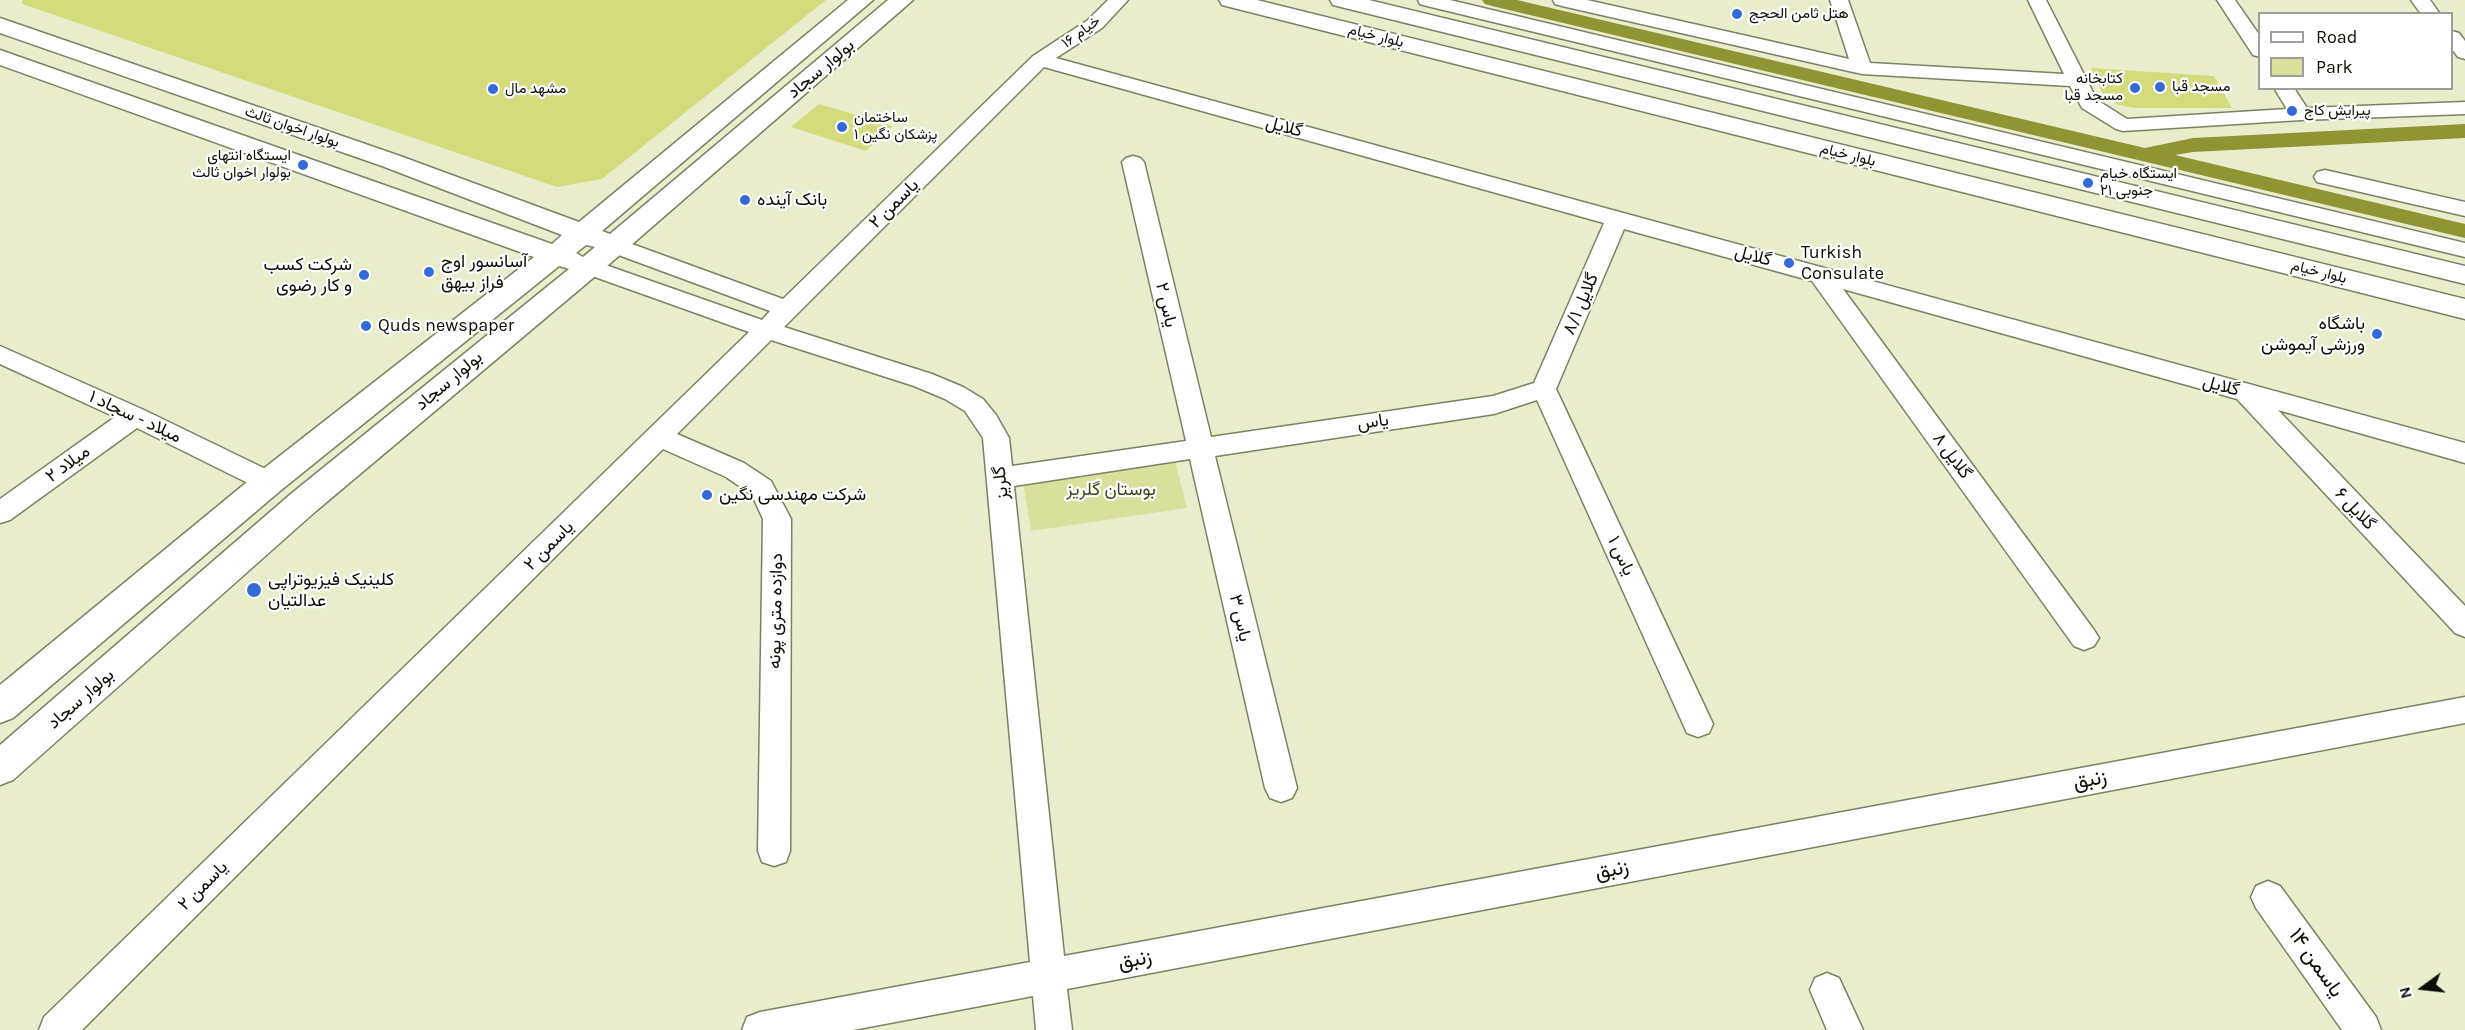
<!DOCTYPE html>
<meta charset="utf-8">
<style>
body{margin:0}
#map{position:relative;width:2465px;height:1030px;overflow:hidden;background:#e9edcc;font-family:Karla,sans-serif}
canvas{display:block}
.legend{position:absolute;left:2258px;top:12px;width:195px;height:78px;box-sizing:border-box;background:#fff;border:2px solid #9d9e9a;margin:0;padding:8px 10px;list-style:none;font-size:18px;color:#0b0c03}
.legend li{display:flex;align-items:center;gap:12px;height:30px}
.legend b{width:30px;border:2px solid #9d9e9a}
.north{position:absolute;left:2393px;top:958px;width:60px;height:60px;-webkit-text-stroke:4px #fff;paint-order:stroke;rotate:255deg;font-size:16px;font-weight:700;line-height:24px;text-align:center;color:#0b0c03}
.north::after{content:'';display:block;margin:auto;width:21px;height:27px;background:#0b0c03;clip-path:polygon(50% 0,100% 100%,50% 72%,0 100%)}
</style>
<div id="map">
<canvas width="2465" height="1030"></canvas>
<ul class="legend">
<li><b style="height:8px;background:#fff"></b>Road</li>
<li><b style="height:16px;background:#d9e09b"></b>Park</li>
</ul>
<div class="north">N</div>
</div>
<script>
const g = document.querySelector('canvas').getContext('2d');
g.lineJoin = 'round';
function fill(path, color) {
  g.fillStyle = color;
  g.fill(path, 'evenodd');
}
function poly(rows) {
  const path = new Path2D();
  for (const r of rows) {
    path.moveTo(r[0], r[1]);
    for (let i = 2; i < r.length; i += 2) path.lineTo(r[i], r[i + 1]);
  }
  return path;
}
function strokePath(path, color, width, dash) {
  g.strokeStyle = color;
  g.lineWidth = width;
  g.lineCap = dash ? 'butt' : 'round';
  g.setLineDash(dash || []);
  g.stroke(path);
}
function write(font, color, halo, rows, align = 'center') {
  g.font = font + ' Karla,Vazirmatn,sans-serif';
  g.lineWidth = 4.5;
  g.setLineDash([]);
  g.textBaseline = 'middle';
  g.strokeStyle = halo;
  g.fillStyle = color;
  for (const [text, x, y, turn = 0] of rows) {
    g.save();
    g.translate(x, y);
    g.rotate((+turn || 0) * Math.PI / 180);
    g.textAlign = isNaN(turn) ? turn : align;
    if (halo) g.strokeText(text, 0, 0);
    g.fillText(text, 0, 0);
    g.restore();
  }
}
fill(poly([
 [1173,453,1187,508,1031,531,1022,475]
]), '#d9e09b');
fill(poly([
 [1482,0,1517,0,2145,148,2193,138,2465,124,2465,138,2193,152,2175,155,2465,224,2465,238,1492,6,1485,4,1482,0]
]), '#8f9435');
fill(poly([
 [22,0,826,0,602,179,557,187,22,4],
 [2091,68,2214,76,2232,108,2134,108,2119,105,2105,99],
 [819,104,893,126,866,151,791,127]
]), '#d4db7d');
const street = poly([
 [1108,0,1128,0,1102,28,1056,58,2465,443,2465,463,2278,410,2465,606,2465,637,2455,633,2237,399,1843,289,2094,630,2099,638,2094,646,2084,650,2074,646,1812,281,1624,229,1556,389,1713,724,1709,733,1698,737,1687,733,1537,400,1494,414,1215,456,1297,788,1292,798,1281,802,1270,798,1265,788,1190,459,1014,486,1064,956,2465,697,2465,723,1067,989,1072,1030,1036,1030,1033,996,853,1030,742,1030,747,1017,760,1012,1030,962,983,438,965,411,945,399,914,386,771,340,677,434,744,463,771,481,791,519,790,851,786,862,774,866,762,862,758,851,763,519,752,495,726,477,663,449,82,1030,39,1030,44,1017,749,332,581,272,578,267,581,262,589,260,597,262,762,320,770,311,605,250,602,245,605,240,613,238,621,240,783,299,1033,56,1088,20,1108,0],
 [1044,67,1604,223,1534,383,1493,396,1211,437,1144,162,1140,158,1133,156,1126,158,1122,162,1186,441,1012,466,1009,438,996,415,983,399,963,387,932,374,784,327,1044,67],
 [1418,0,1450,0,2465,243,2465,257,1427,6,1420,4,1418,0],
 [1553,0,1587,0,1849,59,1830,0,1848,0,1870,63,2064,74,2028,0,2046,0,2097,100,2127,119,2287,109,2274,88,2294,88,2307,108,2465,102,2465,114,2301,120,2123,131,2116,129,2082,108,2070,86,1862,74,1562,6,1555,4,1553,0],
 [2217,0,2235,0,2260,36,2260,57,2253,55,2217,0],
 [2411,0,2430,0,2440,14,2421,14,2411,0],
 [2452,31,2459,33,2465,41,2465,59,2458,57,2452,49,2452,31],
 [2325,170,2465,202,2465,216,2317,182,2314,177,2317,172,2325,170],
 [0,346,144,410,278,475,282,482,278,489,269,492,260,489,137,428,10,520,0,523,0,499,115,417,0,364,0,346],
 [2268,881,2280,886,2376,1017,2381,1030,2342,1030,2256,908,2251,897,2256,886,2268,881],
 [1827,973,1839,978,1863,1030,1827,1030,1810,990,1815,978,1827,973]
]);
const secondary = poly([
 [848,0,873,0,602,231,610,234,888,0,913,0,599,273,316,511,13,780,0,785,0,745,292,493,569,269,559,266,280,491,13,718,0,723,0,685,258,473,534,257,0,65,0,50,552,244,562,235,382,166,0,33,0,18,400,156,579,222,848,0],
 [586,245,595,247,583,257,576,253,586,245]
]);
const primary = poly([
 [1219,0,1257,0,2465,299,2465,319,1222,5,1219,0],
 [1330,0,1369,0,2465,266,2465,284,1333,5,1330,0]
]);
strokePath(street, '#7d8063', 3);
strokePath(secondary, '#7d8063', 3);
strokePath(primary, '#7d8063', 3);
fill(street, '#fff');
fill(secondary, '#fff');
fill(primary, '#fff');
for (const [x, y, r, color] of [
 [1737,14,6,"#3469d8"],
 [2160,87,6,"#3469d8"],
 [2135,88,6,"#3469d8"],
 [493,89,6,"#3469d8"],
 [2292,111,6,"#3469d8"],
 [842,127,6,"#3469d8"],
 [303,165,6,"#3469d8"],
 [2088,183,6,"#3469d8"],
 [745,200,6,"#3469d8"],
 [1789,263,6,"#3469d8"],
 [429,272,6,"#3469d8"],
 [364,275,6,"#3469d8"],
 [366,326,6,"#3469d8"],
 [2377,334,6,"#3469d8"],
 [707,495,6,"#3469d8"],
 [254,590,8,"#3469d8"]
]) {
  const dot = new Path2D();
  dot.arc(x, y, r, 0, 2 * Math.PI);
  g.fillStyle = color;
  g.fill(dot);
  strokePath(dot, '#fff', 2);
}
write('15px', '#0b0c03', '#fff', [
 ["هتل ثامن الحجج",1749,14],
 ["کتابخانه",2123,79,"right"],
 ["مسجد قبا",2123,96,"right"],
 ["مسجد قبا",2172,87],
 ["مشهد مال",505,89],
 ["پیرایش کاج",2304,111],
 ["ساختمان",854,118],
 ["پزشکان نگین ۱",854,135],
 ["ایستگاه انتهای",291,156,"right"],
 ["بولوار اخوان ثالث",291,173,"right"],
 ["ایستگاه خیام",2100,174],
 ["جنوبی ۲۱",2100,191]
], 'left');
write('15px', '#0b0c03', '#fff', [
 ["خیام ۱۶",1081,32,-36],
 ["بلوار خیام",1376,36,14],
 ["بولوار اخوان ثالث",292,127,19],
 ["بلوار خیام",1848,155,14],
 ["بلوار خیام",2319,272,14]
]);
write('18px', '#0b0c03', '#fff', [
 ["بولوار سجاد",821,69,-40],
 ["گلایل",1284,127,15],
 ["یاسمن ۲",894,204,-45],
 ["گلایل",1753,256,15],
 ["گلایل ۸/۱",1581,304,-67],
 ["یاس ۲",1166,305,77],
 ["بولوار سجاد",449,381,-40],
 ["گلایل",2221,386,15],
 ["میلاد - سجاد ۱",135,417,25],
 ["یاس",1373,422,-8],
 ["گلایل ۸",1952,456,54],
 ["میلاد ۲",68,464,-36],
 ["گلریز",1001,483,-96],
 ["گلایل ۶",2355,509,47],
 ["یاسمن ۲",549,546,-45],
 ["یاس ۱",1621,556,65],
 ["دوازده متری پونه",776,611,-89],
 ["یاس ۳",1240,618,77],
 ["بولوار سجاد",81,699,-41],
 ["یاسمن ۲",203,886,-45]
]);
write('18px', '#0b0c03', '#fff', [
 ["بانک آینده",757,200],
 ["Turkish",1801,253],
 ["Consulate",1801,274],
 ["آسانسور اوج",441,262],
 ["فراز بیهق",441,283],
 ["شرکت کسب",352,265,"right"],
 ["و کار رضوی",352,286,"right"],
 ["باشگاه",2365,324,"right"],
 ["ورزشی آیموشن",2365,345,"right"],
 ["Quds newspaper",378,326],
 ["شرکت مهندسی نگین",719,495],
 ["کلینیک فیزیوتراپی",268,580],
 ["عدالتیان",268,601]
], 'left');
write('18px', '#3f421a', '#fff', [
 ["بوستان گلریز",1111,490]
]);
write('21px', '#0b0c03', '#fff', [
 ["زنبق",2090,780,-11],
 ["زنبق",1612,870,-11],
 ["زنبق",1135,960,-11],
 ["یاسمن ۱۴",2316,963,55]
]);
</script>
